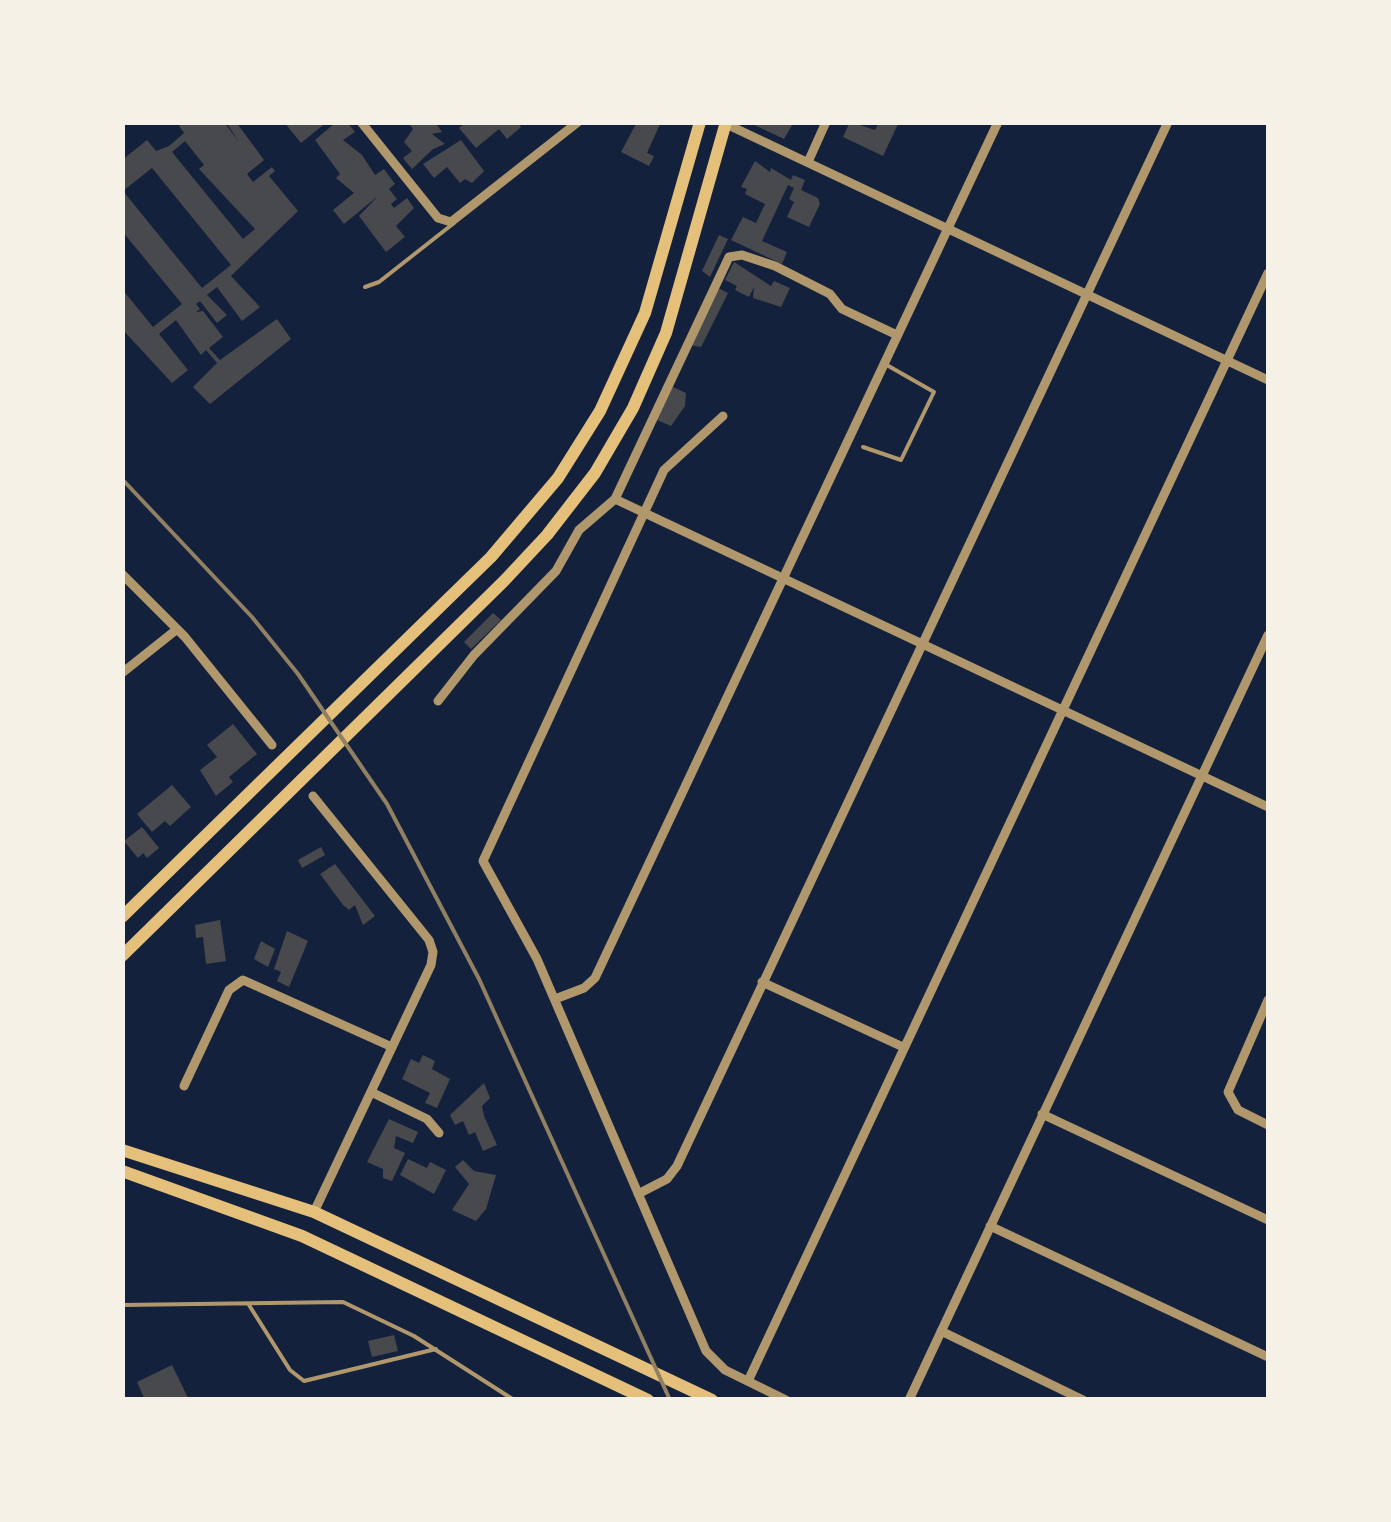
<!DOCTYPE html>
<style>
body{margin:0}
#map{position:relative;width:1391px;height:1522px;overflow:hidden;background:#14213d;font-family:"Golos Text",sans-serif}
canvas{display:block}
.frame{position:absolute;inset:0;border:125px solid #f6f1e7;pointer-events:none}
</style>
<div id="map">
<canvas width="1391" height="1522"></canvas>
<div class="frame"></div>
</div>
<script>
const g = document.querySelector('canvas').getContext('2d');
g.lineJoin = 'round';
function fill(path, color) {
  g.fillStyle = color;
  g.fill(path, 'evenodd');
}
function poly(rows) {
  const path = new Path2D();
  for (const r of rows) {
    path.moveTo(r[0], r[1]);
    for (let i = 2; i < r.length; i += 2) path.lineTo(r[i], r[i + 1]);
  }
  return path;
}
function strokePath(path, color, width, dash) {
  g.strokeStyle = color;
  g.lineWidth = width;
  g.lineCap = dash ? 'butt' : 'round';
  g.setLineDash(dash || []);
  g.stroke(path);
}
fill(poly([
 [183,122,224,122,239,142,226,122,236,122,264,160,247,174,253,182,272,167,275,171,269,176,298,211,231,276,260,307,242,321,217,287,207,295,227,315,217,323,200,301,196,304,200,309,196,312,203,311,223,337,209,348,220,360,277,319,291,339,210,404,193,387,217,363,206,350,201,355,176,320,159,334,188,370,172,383,122,329,122,289,153,327,182,304,122,231,122,160,147,140,156,151,169,146,184,133,179,126],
 [185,141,204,165,199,169,255,229,243,239,172,152],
 [152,168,231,265,202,288,123,191],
 [284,122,327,122,301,143],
 [347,122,355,132,343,140,362,155,375,175,384,169,395,184,389,189,397,199,391,204,394,208,407,198,414,208,396,226,405,237,386,252,359,216,378,196,344,224,333,210,354,193,336,178,340,174,315,140,335,123],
 [408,122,435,122,442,132,432,134,445,144,433,149,412,169,403,158,412,151,404,142,413,129],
 [466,122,518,122,521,127,507,139,499,129,476,148,459,128],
 [637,122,661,122,647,153,654,156,649,166,621,152],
 [748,122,766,125,794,122,784,139],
 [850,122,875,130,879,122,899,122,883,156,843,137],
 [461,140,484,171,472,183,465,179,460,183,447,167,434,178,423,164],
 [755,161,770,172,771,168,791,180,793,175,805,180,801,190,818,198,820,204,809,227,787,217,794,202,789,199,794,188,788,185,762,241,787,252,782,264,731,240,743,217,756,223,765,204,745,194,747,189,741,187],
 [719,235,728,239,710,277,702,271],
 [734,262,771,286,774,281,790,288,781,307,753,298,754,287,749,297,735,290,737,286,725,280],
 [718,288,728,293,701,347,694,346,691,344],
 [671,386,686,393,685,406,671,426,655,419],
 [493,613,501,620,471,649,464,642],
 [233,724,257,754,229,777,233,782,216,796,200,770,217,757,207,745],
 [172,785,191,807,170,826,165,821,152,832,137,814],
 [142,827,159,848,147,858,143,853,138,858,124,841],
 [321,847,325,855,302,868,298,860],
 [335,864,375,916,363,925,355,905,349,910,343,905,320,874],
 [220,920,226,961,206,964,203,937,196,938,195,925],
 [287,931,308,941,289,987,277,981,281,972,274,969],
 [261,941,275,949,268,967,254,959],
 [423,1055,435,1061,432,1069,450,1079,437,1108,425,1103,430,1093,402,1079,411,1059,419,1063],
 [484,1083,490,1098,482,1106,484,1116,497,1145,483,1151,475,1132,469,1135,463,1121,455,1125,450,1115],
 [389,1119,418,1132,413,1143,396,1136,394,1148,405,1153,392,1181,383,1178,383,1169,367,1162],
 [408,1159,427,1168,430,1162,446,1170,434,1194,400,1175],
 [463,1160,474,1171,496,1175,486,1209,476,1221,452,1210,469,1184,455,1167],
 [394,1335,398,1351,372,1357,368,1341],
 [172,1365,189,1400,145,1400,137,1382]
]), '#48494c');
strokePath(poly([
 [365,287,379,282,454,223],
 [863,447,901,460,934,392,885,364],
 [122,1305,343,1302,414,1336,514,1400],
 [249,1305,290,1370,304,1381,436,1349]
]), '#b1986c', 4);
strokePath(poly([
 [361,122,438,218,451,222,578,122],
 [724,123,1268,380],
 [808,162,826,122],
 [723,416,664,470,483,861,537,959,706,1351,725,1370,786,1400],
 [615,499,729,257,742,255,775,266,830,294,842,309,897,335],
 [122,574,185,637,272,745],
 [122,673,176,630],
 [438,701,474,655,556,571,579,530,615,499,1268,807],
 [313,796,429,940,433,952,431,965,314,1212],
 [762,982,903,1047],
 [555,999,584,988,595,978,998,122],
 [1268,1000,1228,1092,1238,1110,1268,1125],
 [184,1086,229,990,243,980,392,1047],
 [371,1092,427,1119,439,1133],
 [1042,1114,1268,1220],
 [638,1194,667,1179,677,1166,1168,122],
 [990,1226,1268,1357],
 [941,1331,1083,1400],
 [748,1381,1268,273],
 [909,1400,1268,635]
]), '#b1986c', 9);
strokePath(poly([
 [122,917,491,557,558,478,600,411,645,313,700,122],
 [122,956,504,581,547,535,595,473,633,408,666,333,726,122],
 [122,1150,314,1212,712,1400],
 [122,1171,302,1236,648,1400]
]), '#e5c07b', 12);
strokePath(poly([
 [122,479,252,617,298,674,387,804,479,979,670,1400]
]), '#918062', 4);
</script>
